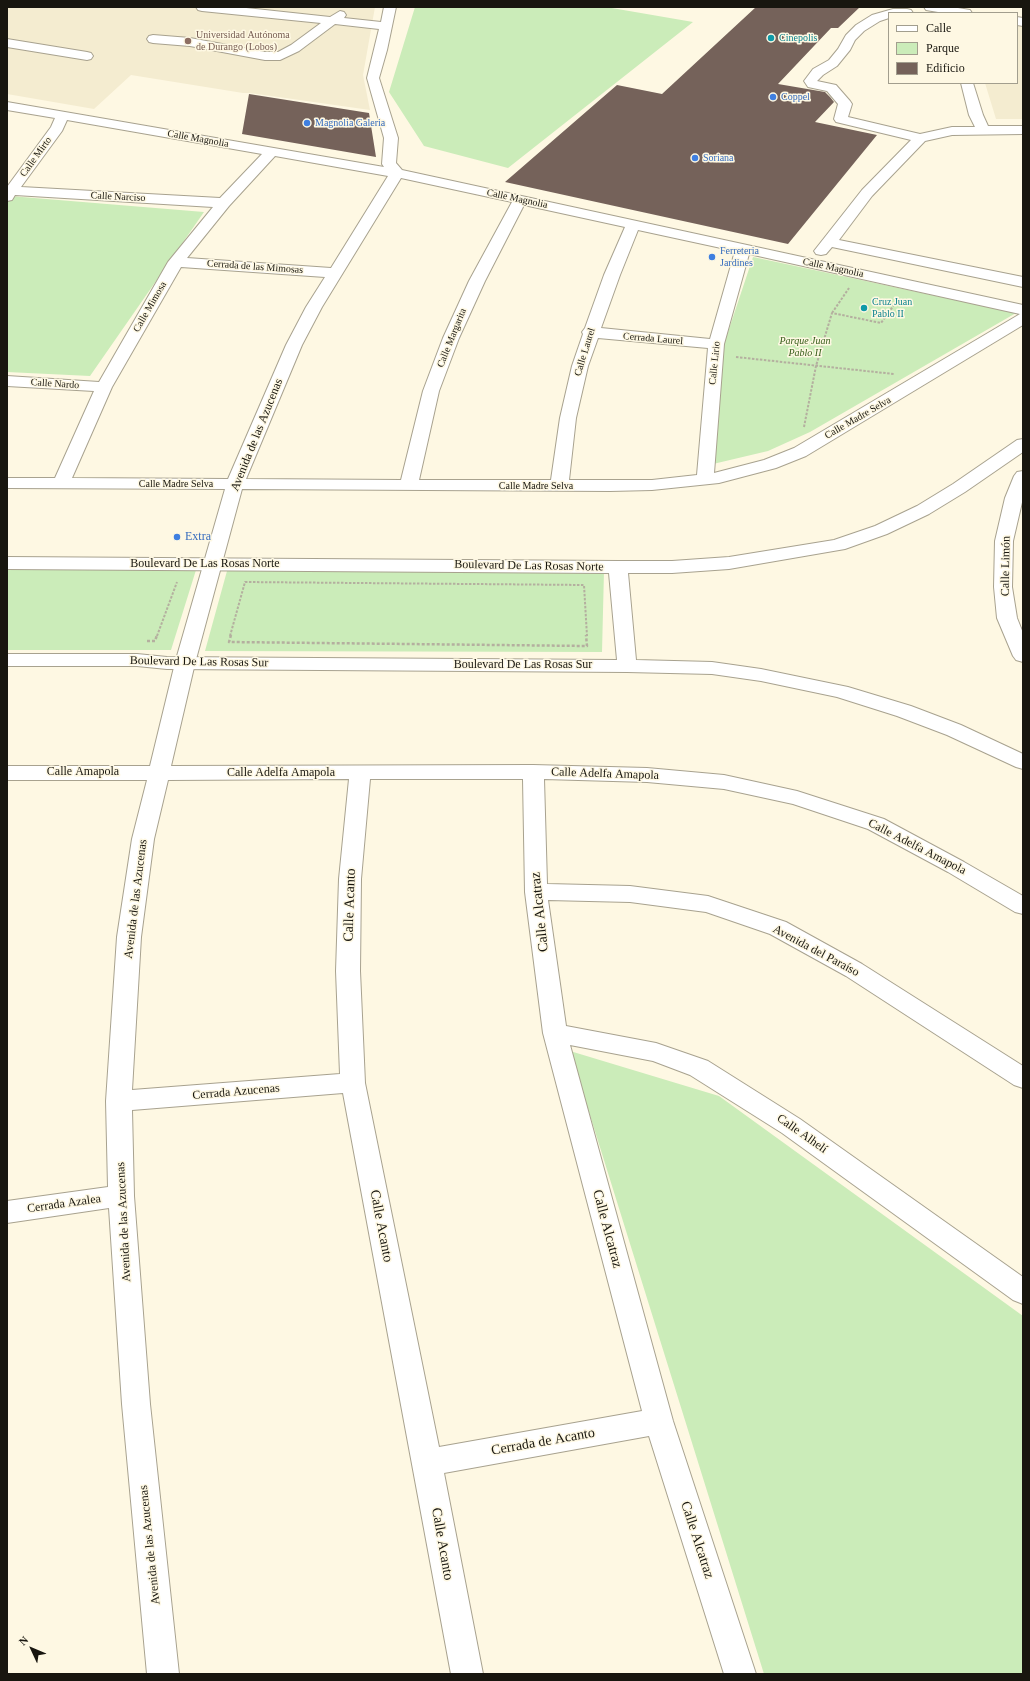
<!DOCTYPE html>
<meta charset="utf-8">
<style>
body{margin:0}
#map{position:relative;width:1030px;height:1681px;overflow:hidden;background:#fef8e3;font-family:"Times New Roman",serif}
canvas{display:block}
.frame{position:absolute;inset:0;border:8px solid #18160f;pointer-events:none}
.legend{position:absolute;left:888px;top:12px;width:130px;height:72px;box-sizing:border-box;background:#fef8e3;border:1px solid #a29e8e;margin:0;padding:5px 7px;list-style:none;font-size:12px;color:#18160f}
.legend li{display:flex;align-items:center;gap:8px;height:20px}
.legend b{width:20px;border:1px solid #a29e8e}
.north{position:absolute;left:12px;top:1629px;width:40px;height:40px;-webkit-text-stroke:3px #fef8e3;paint-order:stroke;rotate:314deg;font-size:11px;font-weight:700;line-height:16px;text-align:center;color:#18160f}
.north::after{content:'';display:block;margin:auto;width:14px;height:18px;background:#18160f;clip-path:polygon(50% 0,100% 100%,50% 72%,0 100%)}
</style>
<div id="map">
<canvas width="1030" height="1681"></canvas>
<div class="frame"></div>
<ul class="legend">
<li><b style="height:5px;background:#fff"></b>Calle</li>
<li><b style="height:11px;background:#cbecb9"></b>Parque</li>
<li><b style="height:11px;background:#75625a"></b>Edificio</li>
</ul>
<div class="north">N</div>
</div>
<script>
const g = document.querySelector('canvas').getContext('2d');
g.lineJoin = 'round';
function fill(path, color) {
  g.fillStyle = color;
  g.fill(path, 'evenodd');
}
function poly(rows) {
  const path = new Path2D();
  for (const r of rows) {
    path.moveTo(r[0], r[1]);
    for (let i = 2; i < r.length; i += 2) path.lineTo(r[i], r[i + 1]);
  }
  return path;
}
function strokePath(path, color, width, dash) {
  g.strokeStyle = color;
  g.lineWidth = width;
  g.lineCap = dash ? 'butt' : 'round';
  g.setLineDash(dash || []);
  g.stroke(path);
}
function write(font, color, halo, rows, align = 'center') {
  g.font = font + ' "Times New Roman",serif';
  g.lineWidth = 3;
  g.setLineDash([]);
  g.textBaseline = 'middle';
  g.strokeStyle = halo;
  g.fillStyle = color;
  for (const [text, x, y, turn = 0] of rows) {
    g.save();
    g.translate(x, y);
    g.rotate((+turn || 0) * Math.PI / 180);
    g.textAlign = isNaN(turn) ? turn : align;
    if (halo) g.strokeText(text, 0, 0);
    g.fillText(text, 0, 0);
    g.restore();
  }
}
fill(poly([
 [7,7,375,7,363,75,370,110,250,93,243,93,131,75,94,109,7,94],
 [1017,26,1023,27,1023,119,996,119,985,83,1017,83]
]), '#f4ecd0');
fill(poly([
 [415,7,606,7,693,22,508,168,424,146,389,92],
 [10,196,204,212,90,376,7,372,7,200],
 [753,257,1016,313,810,432,768,451,713,464,724,344],
 [7,570,196,570,171,650,7,650],
 [227,571,604,571,602,652,205,651],
 [570,1051,719,1096,1023,1316,1023,1674,764,1674]
]), '#cbecb9');
fill(poly([
 [756,7,860,7,838,28,831,28,778,84,825,92,830,97,834,102,815,122,877,135,788,244,505,182,617,85,662,94],
 [249,94,369,113,376,157,242,134]
]), '#75625a');
const minor = poly([
 [196,7,237,7,330,17,340,11,344,12,346,15,344,18,381,22,384,7,396,7,387,50,379,78,398,138,396,163,402,170,1023,305,1023,325,806,456,776,468,719,483,652,490,610,491,242,489,195,663,171,766,533,765,647,768,724,775,797,791,884,819,964,862,1023,896,1023,914,1015,912,948,872,868,829,793,804,724,789,647,782,544,779,547,884,630,886,708,896,786,922,862,964,1023,1066,1023,1088,1014,1085,846,976,770,934,706,912,630,902,548,900,566,1026,656,1043,708,1061,800,1119,1023,1277,1023,1304,1013,1300,782,1133,690,1075,653,1061,570,1045,673,1421,756,1674,724,1674,649,1436,444,1473,483,1674,451,1674,343,1093,132,1110,134,1196,150,1404,179,1674,147,1674,122,1404,109,1208,7,1223,7,1201,108,1187,106,1101,117,937,132,839,147,780,7,780,7,766,150,766,175,663,225,489,7,488,7,478,55,478,94,391,7,386,7,376,99,382,168,262,213,207,15,195,12,200,7,201,7,187,51,127,55,118,7,110,7,102,384,167,382,164,384,138,367,78,379,29,335,24,299,51,280,60,265,60,190,46,153,43,149,42,147,39,149,36,153,35,190,38,265,52,278,52,291,45,321,23,202,11,198,10,196,7],
 [67,120,262,154,220,198,21,187,62,131,67,120],
 [275,156,388,176,331,268,187,258,229,206,275,156],
 [401,178,512,202,469,281,443,338,423,391,401,480,246,479,302,345,322,307,401,178],
 [524,205,625,227,604,275,585,328,582,332,583,334,572,366,560,418,551,480,419,480,439,391,459,338,485,281,524,205],
 [638,230,735,251,710,339,601,328,620,275,638,230],
 [749,254,1020,314,794,448,764,460,714,473,724,344,749,254],
 [181,267,325,277,306,307,286,345,228,479,72,478,112,387,181,267],
 [598,338,708,348,697,475,652,480,569,480,576,418,588,366,598,338],
 [349,779,339,879,336,971,340,1074,132,1090,141,937,154,839,168,780,349,779],
 [370,779,523,779,525,892,543,1033,642,1411,439,1447,365,1083,360,971,361,879,370,779],
 [924,7,952,7,970,10,972,13,944,13,926,10,924,7],
 [893,9,907,9,911,10,913,13,889,13,889,18,880,21,864,31,855,40,850,50,837,66,823,75,817,81,836,85,850,101,852,104,848,117,920,134,952,127,975,127,969,115,961,83,973,83,983,115,988,126,1023,126,1023,134,952,135,925,141,872,196,839,240,1023,277,1023,287,832,247,826,254,821,255,816,254,814,251,862,190,911,140,836,122,834,119,838,104,827,91,808,87,804,81,813,69,829,60,838,49,846,35,856,25,872,15,893,9],
 [1017,17,1023,18,1023,26,1017,25,1017,17],
 [7,39,87,52,91,53,93,56,91,59,87,60,7,47,7,39],
 [1023,471,1023,498,1013,541,1012,587,1017,618,1023,633,1023,662,1016,660,1013,656,997,618,994,587,995,541,1005,498,1014,476,1017,472,1023,471]
]);
const major = poly([
 [1023,439,1023,452,965,492,929,514,887,534,845,549,729,569,672,573,628,573,636,660,712,662,761,669,848,687,911,706,961,725,1023,754,1023,769,1016,767,947,735,897,716,837,697,761,681,712,674,627,672,167,669,137,666,7,666,7,654,137,654,167,657,617,660,609,573,7,569,7,557,618,561,672,561,729,557,834,540,875,526,917,506,953,484,1017,440,1023,439]
]);
strokePath(minor, '#a8a28f', 2);
strokePath(major, '#a8a28f', 2);
strokePath(poly([
 [832,313,849,288],
 [736,357,894,374],
 [804,427,816,366,832,313,881,323,899,298],
 [157,636,177,582],
 [230,636,245,582,584,585,587,636]
]), '#b4af9f', 2, [2.5, 1.5]);
strokePath(poly([
 [231,635,229,642,587,646,586,635],
 [147,641,155,641,157,635]
]), '#b4af9f', 2.5, [3, 2]);
fill(minor, '#fff');
fill(major, '#fff');
for (const [x, y, r, color] of [
 [771,38,4,"#0f9aa8"],
 [188,41,4,"#8d6e63"],
 [773,97,4,"#3f7fe0"],
 [307,123,4,"#3f7fe0"],
 [695,158,4,"#3f7fe0"],
 [712,257,4,"#3f7fe0"],
 [864,308,4,"#0f9aa8"],
 [177,537,4,"#3f7fe0"]
]) {
  const dot = new Path2D();
  dot.arc(x, y, r, 0, 2 * Math.PI);
  g.fillStyle = color;
  g.fill(dot);
  strokePath(dot, '#fef8e3', 1.5);
}
write('10px', '#785e54', '#fef8e3', [
 ["Universidad Autónoma",196,35],
 ["de Durango (Lobos)",196,47]
], 'left');
write('10px', '#0d838f', '#fef8e3', [
 ["Cinepolis",779,38],
 ["Cruz Juan",872,302],
 ["Pablo II",872,314]
], 'left');
write('10px', '#366cbe', '#fef8e3', [
 ["Coppel",781,97],
 ["Magnolia Galeria",315,123],
 ["Soriana",703,158],
 ["Ferreteria",720,251],
 ["Jardines",720,263]
], 'left');
write('10px', '#18160f', '#fef8e3', [
 ["Calle Magnolia",198,139,10],
 ["Calle Mirto",36,157,-54],
 ["Calle Narciso",118,197,3],
 ["Calle Magnolia",517,199,12],
 ["Cerrada de las Mimosas",255,267,4],
 ["Calle Magnolia",833,268,12],
 ["Calle Mimosa",150,307,-60],
 ["Calle Margarita",452,338,-68],
 ["Cerrada Laurel",653,339,5],
 ["Calle Laurel",585,352,-73],
 ["Calle Lirio",715,363,-84],
 ["Calle Nardo",55,384,4],
 ["Calle Madre Selva",858,418,-30],
 ["Calle Madre Selva",176,484],
 ["Calle Madre Selva",536,486]
]);
write('italic 10px', '#355c18', '#fef8e3', [
 ["Parque Juan",805,341],
 ["Pablo II",805,353]
]);
write('12px', '#18160f', '#fef8e3', [
 ["Avenida de las Azucenas",257,435,-68],
 ["Boulevard De Las Rosas Norte",205,564],
 ["Boulevard De Las Rosas Norte",529,566,1],
 ["Calle Limón",1006,566,-89],
 ["Boulevard De Las Rosas Sur",199,662,1],
 ["Boulevard De Las Rosas Sur",523,665],
 ["Calle Amapola",83,772],
 ["Calle Adelfa Amapola",281,773],
 ["Calle Adelfa Amapola",605,774,2],
 ["Calle Adelfa Amapola",917,847,27],
 ["Avenida de las Azucenas",136,899,-83],
 ["Avenida del Paraíso",816,951,28],
 ["Cerrada Azucenas",236,1092,-5],
 ["Calle Alhelí",802,1134,35],
 ["Cerrada Azalea",64,1204,-8],
 ["Avenida de las Azucenas",124,1222,-93],
 ["Avenida de las Azucenas",150,1545,-96]
]);
write('12px', '#366cbe', '#fef8e3', [
 ["Extra",185,537]
], 'left');
write('14px', '#18160f', '#fef8e3', [
 ["Calle Acanto",350,905,-88],
 ["Calle Alcatraz",540,912,-96],
 ["Calle Acanto",381,1226,79],
 ["Calle Alcatraz",607,1229,75],
 ["Cerrada de Acanto",543,1442,-10],
 ["Calle Alcatraz",697,1540,72],
 ["Calle Acanto",442,1544,80]
]);
</script>
